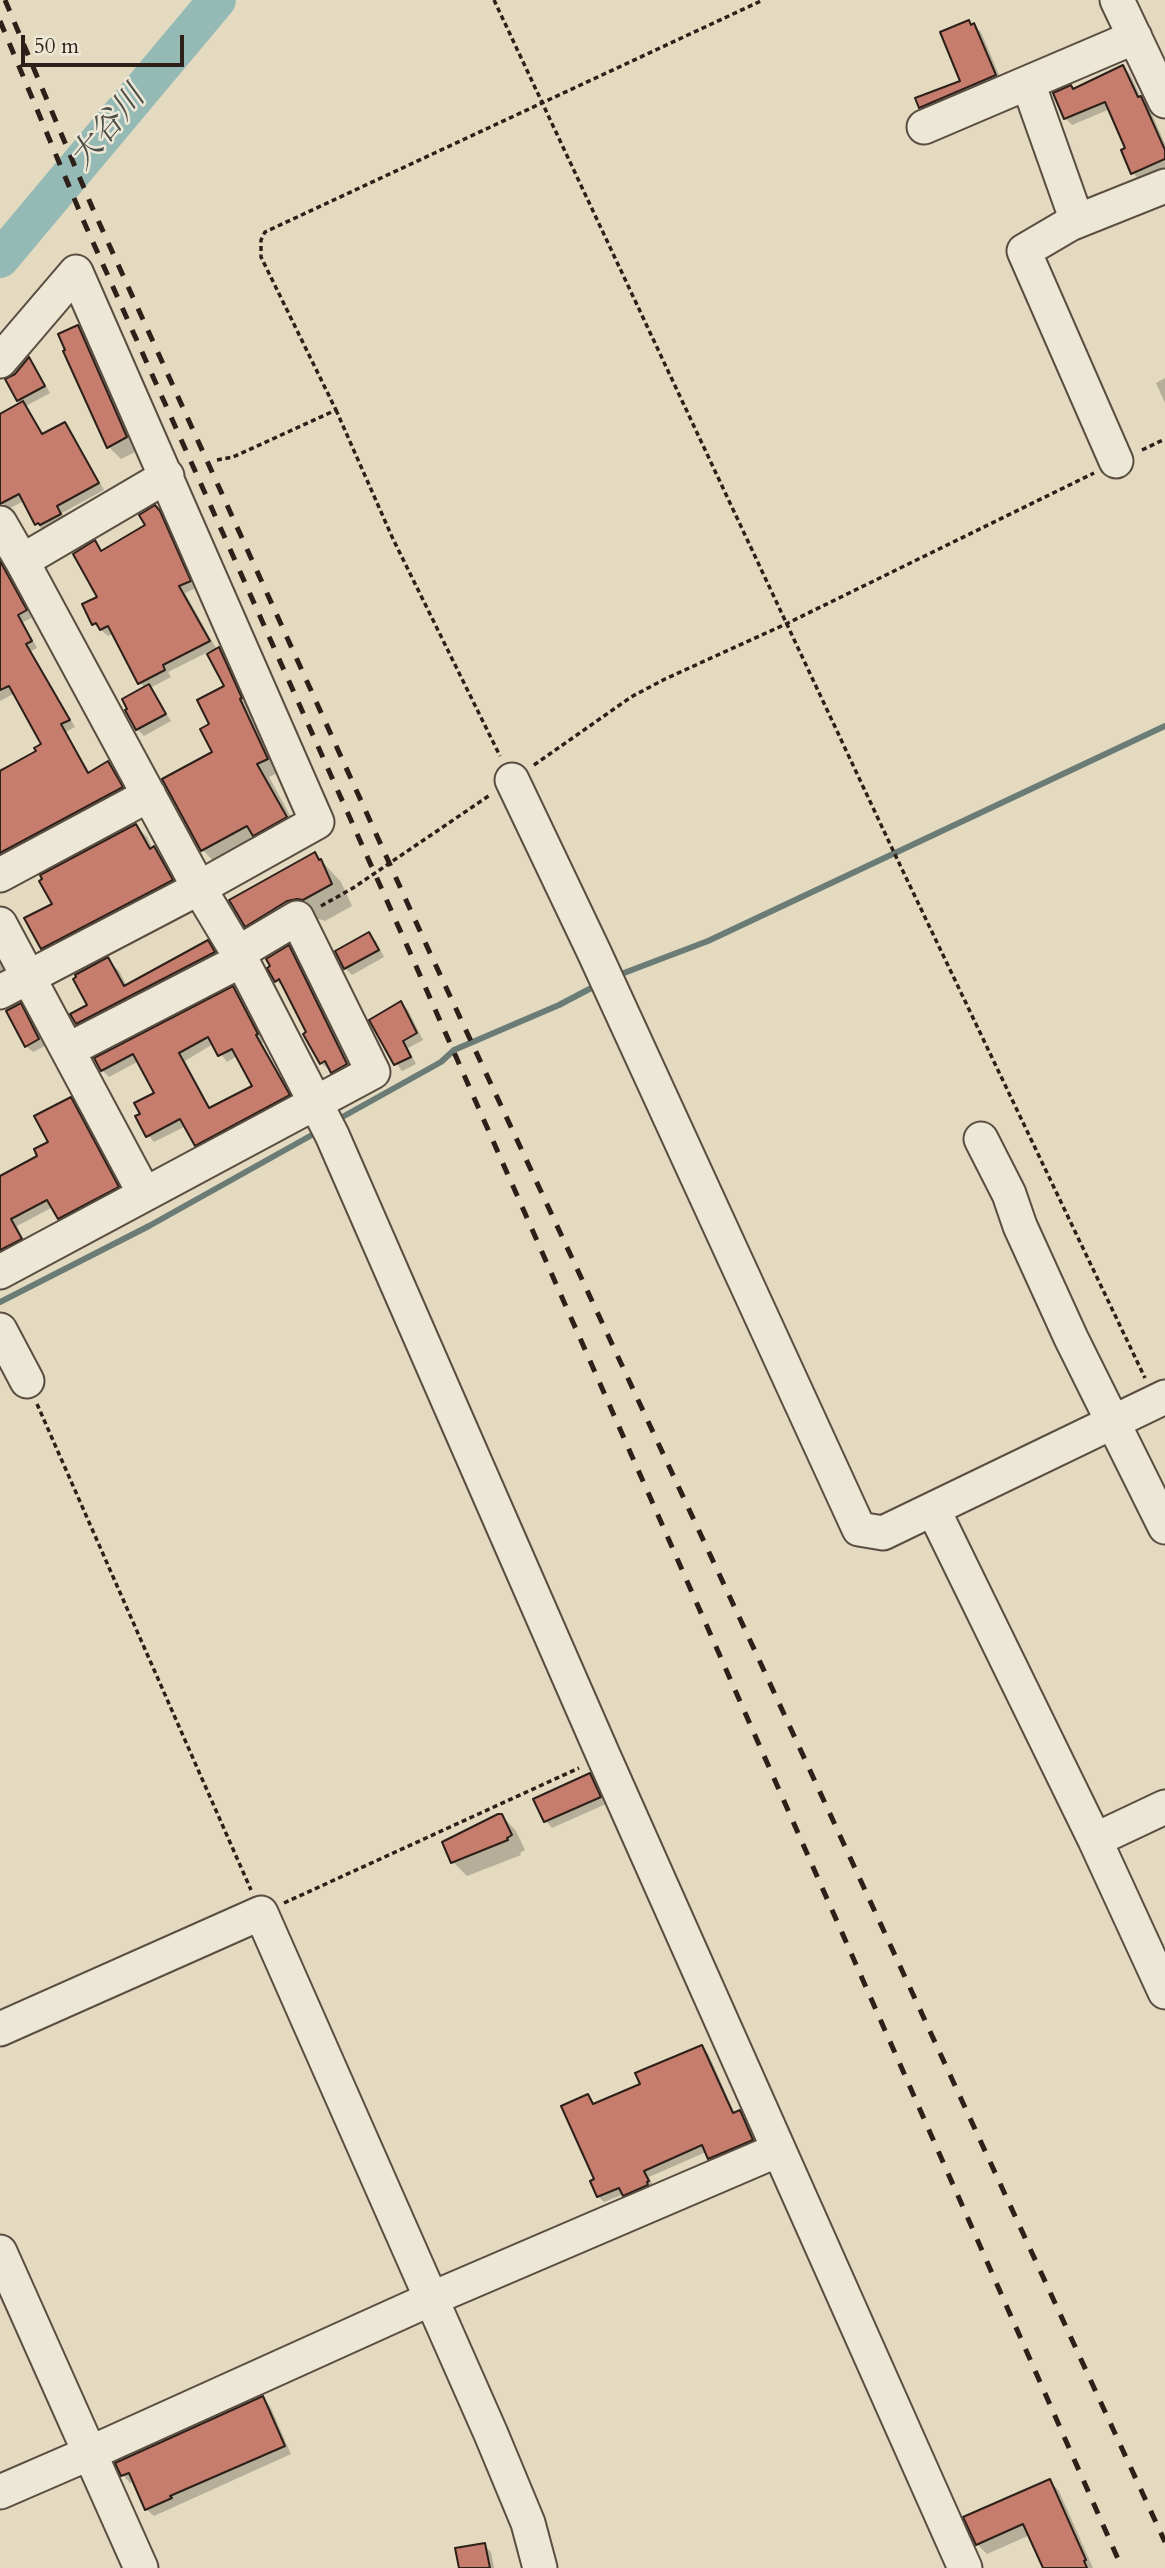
<!DOCTYPE html>
<meta charset="utf-8">
<style>
body{margin:0}
#map{position:relative;width:1165px;height:2568px;overflow:hidden;background:#e3dac0;font-family:Cardo,serif}
canvas{display:block}
.scale{position:absolute;left:21px;top:35px;width:163px;height:32px;box-sizing:border-box;border:4px solid #2c2018;border-top:0;padding-left:9px;font-size:21px;line-height:24px;white-space:nowrap;color:#2c2018;-webkit-text-stroke:5px #ede7d6;paint-order:stroke}
</style>
<div id="map">
<canvas width="1165" height="2568"></canvas>
<div class="scale">50 m</div>
</div>
<script>
const g = document.querySelector('canvas').getContext('2d');
g.lineJoin = 'round';
function fill(path, color) {
  g.fillStyle = color;
  g.fill(path, 'evenodd');
}
function poly(rows) {
  const path = new Path2D();
  for (const r of rows) {
    path.moveTo(r[0], r[1]);
    for (let i = 2; i < r.length; i += 2) path.lineTo(r[i], r[i + 1]);
  }
  return path;
}
function strokePath(path, color, width, dash) {
  g.strokeStyle = color;
  g.lineWidth = width;
  g.lineCap = dash ? 'butt' : 'round';
  g.setLineDash(dash || []);
  g.stroke(path);
}
function write(font, color, halo, rows, align = 'center') {
  g.font = font + ' Cardo,"Noto Serif JP",serif';
  g.lineWidth = 5;
  g.setLineDash([]);
  g.textBaseline = 'middle';
  g.strokeStyle = halo;
  g.fillStyle = color;
  for (const [text, x, y, turn = 0] of rows) {
    g.save();
    g.translate(x, y);
    g.rotate((+turn || 0) * Math.PI / 180);
    g.textAlign = isNaN(turn) ? turn : align;
    if (halo) g.strokeText(text, 0, 0);
    g.fillText(text, 0, 0);
    g.restore();
  }
}
fill(poly([
 [969,22,981,32,1002,82,928,114,921,107,962,82],
 [1123,67,1130,74,1141,98,1148,105,1165,144,1165,169,1140,180,1133,173,1127,149,1110,109,1072,125,1065,118,1075,91],
 [78,327,90,340,139,450,121,459,109,447],
 [29,360,35,366,50,393,26,406,44,435,64,424,71,431,104,490,62,513,67,521,43,530,37,524,24,501,8,509,0,500,0,416,22,404,18,400,16,375],
 [1165,378,1165,403,1156,383],
 [155,508,166,519,196,588,185,593,217,650,219,649,232,662,280,772,269,777,298,830,215,863,203,850,164,779,215,752,211,725,226,687,208,652,168,672,171,677,150,688,171,721,144,736,137,729,130,710,146,688,140,683,114,633,108,636,94,624,99,597,95,543,103,552,148,526],
 [0,560,32,618,23,622,37,648,31,651,75,727,66,732,90,773,108,763,115,770,128,794,0,863,0,769,5,767,7,769,38,751,44,745,15,693,0,701],
 [136,826,147,837,153,849,165,859,182,891,53,959,42,948,54,904],
 [315,854,341,882,352,906,325,921,319,919,309,922,267,947,246,926],
 [369,934,376,941,384,957,352,975,345,968],
 [207,942,219,954,89,1035,77,1023,90,1006,108,960,119,971,127,986],
 [289,947,295,954,353,1071,339,1078,331,1068,328,1069,321,1063,309,1032,284,987,276,981],
 [0,962,8,977,0,982],
 [233,988,240,995,264,1041,262,1043,295,1102,203,1151,196,1145,186,1126,154,1142,148,1135,142,1114,157,1094,139,1061,109,1077,102,1070],
 [213,1044,227,1062,237,1056,254,1087,211,1109,185,1061],
 [401,1003,408,1010,423,1040,408,1048,416,1064,402,1071,385,1048,371,1020],
 [20,1006,27,1012,45,1046,33,1052,26,1046],
 [70,1099,77,1106,124,1194,66,1225,53,1207,17,1226,27,1246,0,1262,0,1178,40,1156,50,1142],
 [590,1775,597,1782,606,1804,552,1828,546,1821,536,1800],
 [502,1816,516,1831,525,1850,520,1853,521,1855,467,1876,453,1862],
 [702,2047,708,2053,735,2114,740,2112,746,2118,758,2146,715,2164,706,2152,649,2177,654,2187,630,2201,624,2194,604,2202,598,2196,588,2096,596,2105,642,2085],
 [262,2398,270,2406,291,2454,154,2516,146,2509,135,2481,130,2483,123,2475],
 [1050,2481,1059,2491,1093,2568,1045,2568,1030,2535,987,2554,977,2544],
 [484,2545,491,2552,494,2568,461,2568]
]), '#0003');
strokePath(poly([
 [616,976,708,941,1165,726],
 [337,1120,441,1062,454,1050,559,1005,597,985],
 [0,1302,149,1226,319,1131]
]), '#6b7c76', 6);
strokePath(poly([
 [0,259,217,0]
]), '#95bab5', 38);
const building = poly([
 [969,20,971,25,974,23,996,75,919,108,915,98,960,81,940,32,969,20],
 [1123,65,1138,97,1141,96,1165,150,1165,159,1131,174,1121,150,1125,148,1105,102,1064,119,1053,93,1071,85,1073,89,1123,65],
 [78,325,127,437,107,448,63,351,65,350,58,334,78,325],
 [29,357,45,386,17,401,5,379,15,374,29,357],
 [23,401,42,434,65,422,99,483,57,506,61,514,40,525,38,523,35,525,19,494,0,504,0,414,23,401],
 [155,505,160,511,191,581,179,586,210,641,163,665,165,670,138,684,108,626,100,630,96,623,92,625,82,604,97,597,73,554,95,540,101,551,145,525,139,515,155,505],
 [0,561,27,610,18,615,32,641,26,644,70,720,61,724,88,773,108,761,123,787,0,853,0,771,36,751,34,748,41,744,9,686,0,690,0,561],
 [219,647,242,698,240,699,268,759,257,764,287,817,253,836,247,826,201,851,162,779,212,752,200,729,209,724,197,700,224,686,207,654,219,647],
 [149,684,166,714,136,730,125,710,127,709,122,699,149,684],
 [136,824,150,849,154,846,173,880,41,949,24,918,52,904,39,881,42,879,40,875,136,824],
 [315,852,319,860,321,859,332,884,303,900,297,899,287,901,245,927,229,900,315,852],
 [369,932,379,950,344,969,335,951,369,932],
 [208,940,215,952,76,1024,70,1014,87,1005,73,979,76,977,75,975,108,957,124,986,208,940],
 [289,945,347,1064,331,1073,325,1061,320,1064,303,1034,306,1032,279,979,275,982,267,968,270,966,266,959,289,945],
 [233,986,258,1034,256,1035,290,1095,195,1146,180,1119,146,1137,135,1116,140,1114,134,1103,154,1093,133,1054,101,1071,94,1058,233,986],
 [208,1037,218,1056,232,1049,252,1086,209,1108,179,1053,208,1037],
 [401,1001,417,1033,403,1041,411,1057,394,1065,369,1020,401,1001],
 [21,1003,39,1039,25,1047,6,1011,21,1003],
 [71,1097,119,1187,58,1219,47,1200,11,1219,22,1239,0,1250,0,1176,37,1156,34,1149,48,1142,34,1116,71,1097],
 [590,1773,601,1797,544,1822,533,1799,590,1773],
 [498,1814,502,1814,512,1835,507,1838,508,1840,451,1863,442,1842,498,1814],
 [702,2045,733,2113,740,2110,753,2140,708,2159,702,2145,644,2171,649,2181,647,2182,648,2185,623,2196,619,2188,597,2197,590,2181,594,2179,561,2106,588,2094,593,2104,640,2084,635,2073,702,2045],
 [263,2396,285,2446,170,2496,172,2498,145,2510,129,2473,121,2476,115,2463,263,2396],
 [1050,2479,1086,2560,1084,2561,1087,2568,1043,2568,1023,2524,976,2545,963,2517,1050,2479],
 [485,2543,490,2568,459,2568,455,2548,485,2543]
]);
fill(building, '#c67d6e');
strokePath(building, '#2c2018', 2);
const minor = poly([
 [1117,0,1165,101],
 [1028,83,1077,221],
 [924,127,1135,37],
 [0,361,76,272,317,822,199,888,0,992],
 [1116,461,1024,251,1070,224,1165,186],
 [0,523,22,561,167,476],
 [22,561,199,888,238,953,332,1135,604,1757,965,2568],
 [512,780,594,952,859,1529,883,1533,1165,1397],
 [0,875,149,795],
 [0,924,144,1193],
 [68,1050,242,960],
 [981,1139,1009,1194,1020,1226,1071,1338,1165,1527],
 [0,1272,373,1072,297,918,238,953],
 [0,1330,27,1381],
 [933,1509,1095,1840,1165,1992],
 [1095,1840,1165,1807],
 [0,2029,261,1913,491,2434,528,2523,540,2568],
 [0,2252,141,2568],
 [0,2492,90,2453,433,2298,778,2150]
]);
strokePath(minor, '#5a4e42', 37);
strokePath(poly([
 [494,0,890,844,1145,1378],
 [336,410,393,539,500,756],
 [1142,450,1165,439],
 [217,460,233,457,336,410,261,257,261,240,265,232,763,0],
 [534,765,631,697,665,679,788,623,1094,473],
 [321,906,353,888,490,795],
 [37,1404,251,1890],
 [284,1903,579,1768]
]), '#2c2018', 3.5, [5, 3.5]);
strokePath(minor, '#ede7d6', 33);
strokePath(poly([
 [5,0,92,207,430,953,761,1664,1165,2542],
 [0,21,84,222,412,957,1122,2568]
]), '#2c2018', 5, [12, 12]);
write('italic 32px', '#4c4e47', '#ede7d6', [
 ["大谷川",109,129,-50]
]);
</script>
